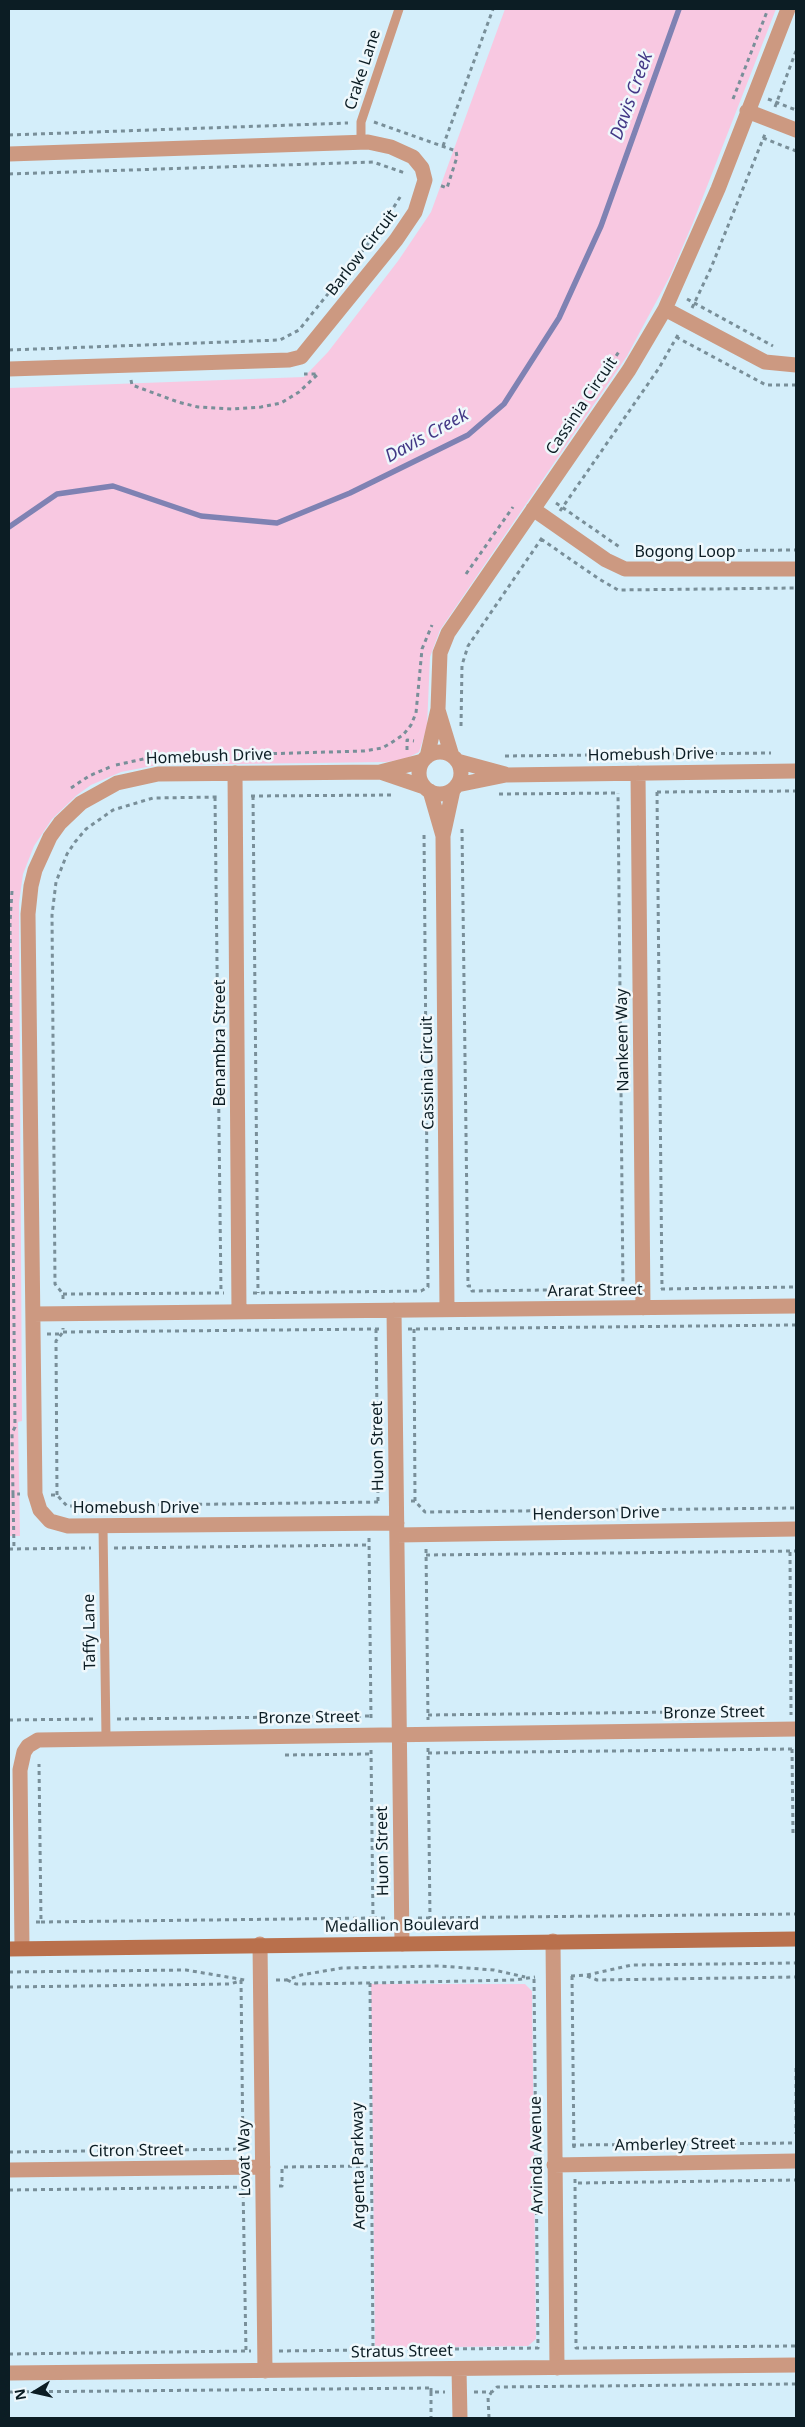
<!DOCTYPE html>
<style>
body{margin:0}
#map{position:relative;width:805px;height:2427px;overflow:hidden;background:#d4eefa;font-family:"Noto Sans",sans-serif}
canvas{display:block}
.frame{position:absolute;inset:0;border:10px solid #0c1d24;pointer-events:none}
.north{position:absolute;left:10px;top:2367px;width:50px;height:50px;-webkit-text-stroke:4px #eff8fc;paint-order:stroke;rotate:260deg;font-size:14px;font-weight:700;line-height:20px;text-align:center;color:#0c1d24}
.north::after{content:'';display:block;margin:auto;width:18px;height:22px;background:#0c1d24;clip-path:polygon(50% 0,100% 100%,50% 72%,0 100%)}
</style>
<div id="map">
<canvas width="805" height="2427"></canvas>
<div class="frame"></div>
<div class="north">N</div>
</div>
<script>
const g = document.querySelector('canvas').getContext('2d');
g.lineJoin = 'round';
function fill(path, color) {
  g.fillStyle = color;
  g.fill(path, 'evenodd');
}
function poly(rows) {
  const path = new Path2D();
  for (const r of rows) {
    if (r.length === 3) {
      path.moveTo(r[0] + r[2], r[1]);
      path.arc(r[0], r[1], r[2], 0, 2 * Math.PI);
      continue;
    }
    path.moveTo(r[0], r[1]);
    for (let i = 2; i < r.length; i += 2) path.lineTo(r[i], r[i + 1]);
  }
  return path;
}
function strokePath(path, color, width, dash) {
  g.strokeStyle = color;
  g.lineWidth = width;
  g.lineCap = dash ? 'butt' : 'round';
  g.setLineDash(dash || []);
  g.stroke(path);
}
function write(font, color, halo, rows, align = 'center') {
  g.font = font + ' "Noto Sans",sans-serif';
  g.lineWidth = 5;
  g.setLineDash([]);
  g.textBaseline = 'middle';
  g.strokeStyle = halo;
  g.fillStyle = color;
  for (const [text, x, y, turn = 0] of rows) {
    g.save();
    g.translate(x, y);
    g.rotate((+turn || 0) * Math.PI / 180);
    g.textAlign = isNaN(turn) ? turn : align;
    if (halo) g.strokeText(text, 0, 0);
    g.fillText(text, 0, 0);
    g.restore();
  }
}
fill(poly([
 [505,9,776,9,692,225,670,276,627,356,440,630,430,657,427,727,419,752,405,759,386,762,157,765,121,772,91,785,77,795,52,819,34,846,23,874,19,903,22,1421,18,1422,20,1536,9,1536,9,388,304,377,328,352,398,261,431,212],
 [371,1984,525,1984,532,1991,536,2339,528,2346,375,2348]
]), '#f8c8e1');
strokePath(poly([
 [9,527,57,494,113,486,201,516,277,523,350,493,468,435,504,404,559,318,601,226,679,9]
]), '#7f82b3', 5.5);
strokePath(poly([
 [733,99,768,9],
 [768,99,796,110],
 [775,107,796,51],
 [374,122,456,151,457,157,447,188,439,185],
 [9,135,348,123],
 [763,138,796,151],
 [443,146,493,9],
 [9,174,373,162,405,173],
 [687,299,773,346],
 [692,308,711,268,765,134],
 [676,337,766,385,796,385],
 [9,350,280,340,299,330,380,229,402,194],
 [603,376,620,350],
 [131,380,132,385,178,402,198,407,233,409,261,407,281,403,299,392,318,374,304,374],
 [556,444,575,417],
 [556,503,621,548],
 [560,511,659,368,679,333],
 [541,539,599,579,618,590,796,588],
 [666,551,796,550],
 [466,574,513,507],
 [461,726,462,665,468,646,544,535],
 [407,750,407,740,414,741],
 [225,755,364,751,382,748,391,743,403,735,411,725,416,713,422,649,432,625],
 [505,756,771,753],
 [116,765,148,758],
 [71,788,89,776,110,767],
 [657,792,662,1289],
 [657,792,796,791],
 [499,794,618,793],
 [251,796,395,795],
 [253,796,258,1293],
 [215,797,221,1293],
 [462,829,468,1286,471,1286,472,1291,623,1289,618,793],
 [12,891,10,922,15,1427,12,1433,13,1494,20,1494],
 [661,1289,796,1287],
 [253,1293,421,1291,428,1287,424,832],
 [63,1294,224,1293],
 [63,1299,63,1294,55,1284,52,915,56,882,67,854,75,842,86,829,113,810,153,798,220,797],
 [376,1329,378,1502],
 [408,1329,796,1325],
 [414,1329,415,1501],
 [63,1332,380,1329],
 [47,1334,61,1334],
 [13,1494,14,1549],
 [51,1495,57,1495,67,1506,382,1502],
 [57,1495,56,1341,63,1332,63,1328],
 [411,1501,415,1501,425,1512,796,1508],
 [369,1538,371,1719],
 [114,1548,369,1545],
 [9,1549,91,1548],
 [426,1549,428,1720],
 [790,1552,791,1715],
 [426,1555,796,1551],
 [428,1715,682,1712],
 [117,1719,370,1716],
 [9,1720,93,1719],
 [428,1748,430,1918],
 [792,1749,793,1834,796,1834],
 [371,1750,373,1918,386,1918],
 [428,1753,792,1749],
 [285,1755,371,1754],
 [418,1918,796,1914],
 [36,1922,41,1922,39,1764],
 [41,1922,373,1918],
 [9,1972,186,1970,245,1980],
 [571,1976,587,1975,632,1965,796,1963],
 [572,1976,574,2151],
 [587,1976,597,1980,796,1977],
 [241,1980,243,2152],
 [276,1980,286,1980,301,1975,342,1968,440,1966,494,1970,525,1977],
 [287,1980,296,1984,370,1983,515,1980,535,1977],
 [370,1983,373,2350],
 [9,1987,230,1984,240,1981],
 [796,2068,796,2134],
 [572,2145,796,2143],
 [9,2152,243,2149],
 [575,2179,576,2348,796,2346],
 [578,2183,796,2180],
 [243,2186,246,2351],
 [279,2186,282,2186,282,2167,372,2166],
 [9,2190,247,2187],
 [279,2351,538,2348,534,1977],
 [9,2354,251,2351],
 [431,2388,431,2392,445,2392],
 [9,2392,431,2388],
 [431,2392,431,2418],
 [474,2392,492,2392,497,2387,796,2384],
 [489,2418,488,2397,491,2393]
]), '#798f99', 3, [4, 4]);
strokePath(poly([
 [361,142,361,122,399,9],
 [103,1527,106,1737]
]), '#cc9981', 9);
strokePath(poly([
 [747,111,796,130],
 [9,154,368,142,391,147,413,157,422,168,425,180,415,212,396,240,301,357,289,360,9,369],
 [665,309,765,362,796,365],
 [533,509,606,560,625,569,796,569],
 [438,710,452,756],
 [440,773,21],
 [427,757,438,709,440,653,448,633,629,370,665,309,718,189,788,9],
 [457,761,505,774],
 [380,772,424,787],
 [235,773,239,1312],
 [638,773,643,1308],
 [457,785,506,775,796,771],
 [430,791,443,836,447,1309],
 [443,836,453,790],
 [394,1310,402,1944],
 [33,1314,796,1306],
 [397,1523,68,1526,50,1521,40,1510,35,1494,28,914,31,886,35,870,50,837,60,823,81,803,117,783,158,774,380,772,423,761],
 [397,1535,796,1529],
 [553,1941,557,2368],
 [260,1944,265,2371],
 [22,1948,20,1770,24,1752,28,1746,38,1740,796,1729],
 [554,2165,796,2161],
 [9,2170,263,2167],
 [459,2369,460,2418],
 [9,2373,796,2365]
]), '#cc9981', 15);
strokePath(poly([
 [9,1949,796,1939]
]), '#b9704c', 15);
write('16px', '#0c1d24', '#eff8fc', [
 ["Crake Lane",363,70,-72],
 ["Barlow Circuit",362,253,-52],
 ["Cassinia Circuit",582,406,-56],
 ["Bogong Loop",685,552],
 ["Homebush Drive",651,755,-1],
 ["Homebush Drive",209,757,-2],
 ["Nankeen Way",623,1040,-91],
 ["Benambra Street",220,1043,-90],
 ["Cassinia Circuit",428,1073,-91],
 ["Ararat Street",595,1291,-1],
 ["Huon Street",378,1446,-91],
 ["Homebush Drive",136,1508],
 ["Henderson Drive",596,1514,-1],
 ["Taffy Lane",90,1632,-91],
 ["Bronze Street",714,1713,-1],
 ["Bronze Street",309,1718,-1],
 ["Huon Street",383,1851,-91],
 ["Medallion Boulevard",402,1926,-1],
 ["Amberley Street",675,2145,-1],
 ["Citron Street",136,2151,-1],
 ["Arvinda Avenue",537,2155,-91],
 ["Lovat Way",245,2158,-91],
 ["Argenta Parkway",359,2166,-91],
 ["Stratus Street",402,2352,-1]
]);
write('italic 18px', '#433886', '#eff8fc', [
 ["Davis Creek",632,96,-70],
 ["Davis Creek",427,436,-29]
]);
</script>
